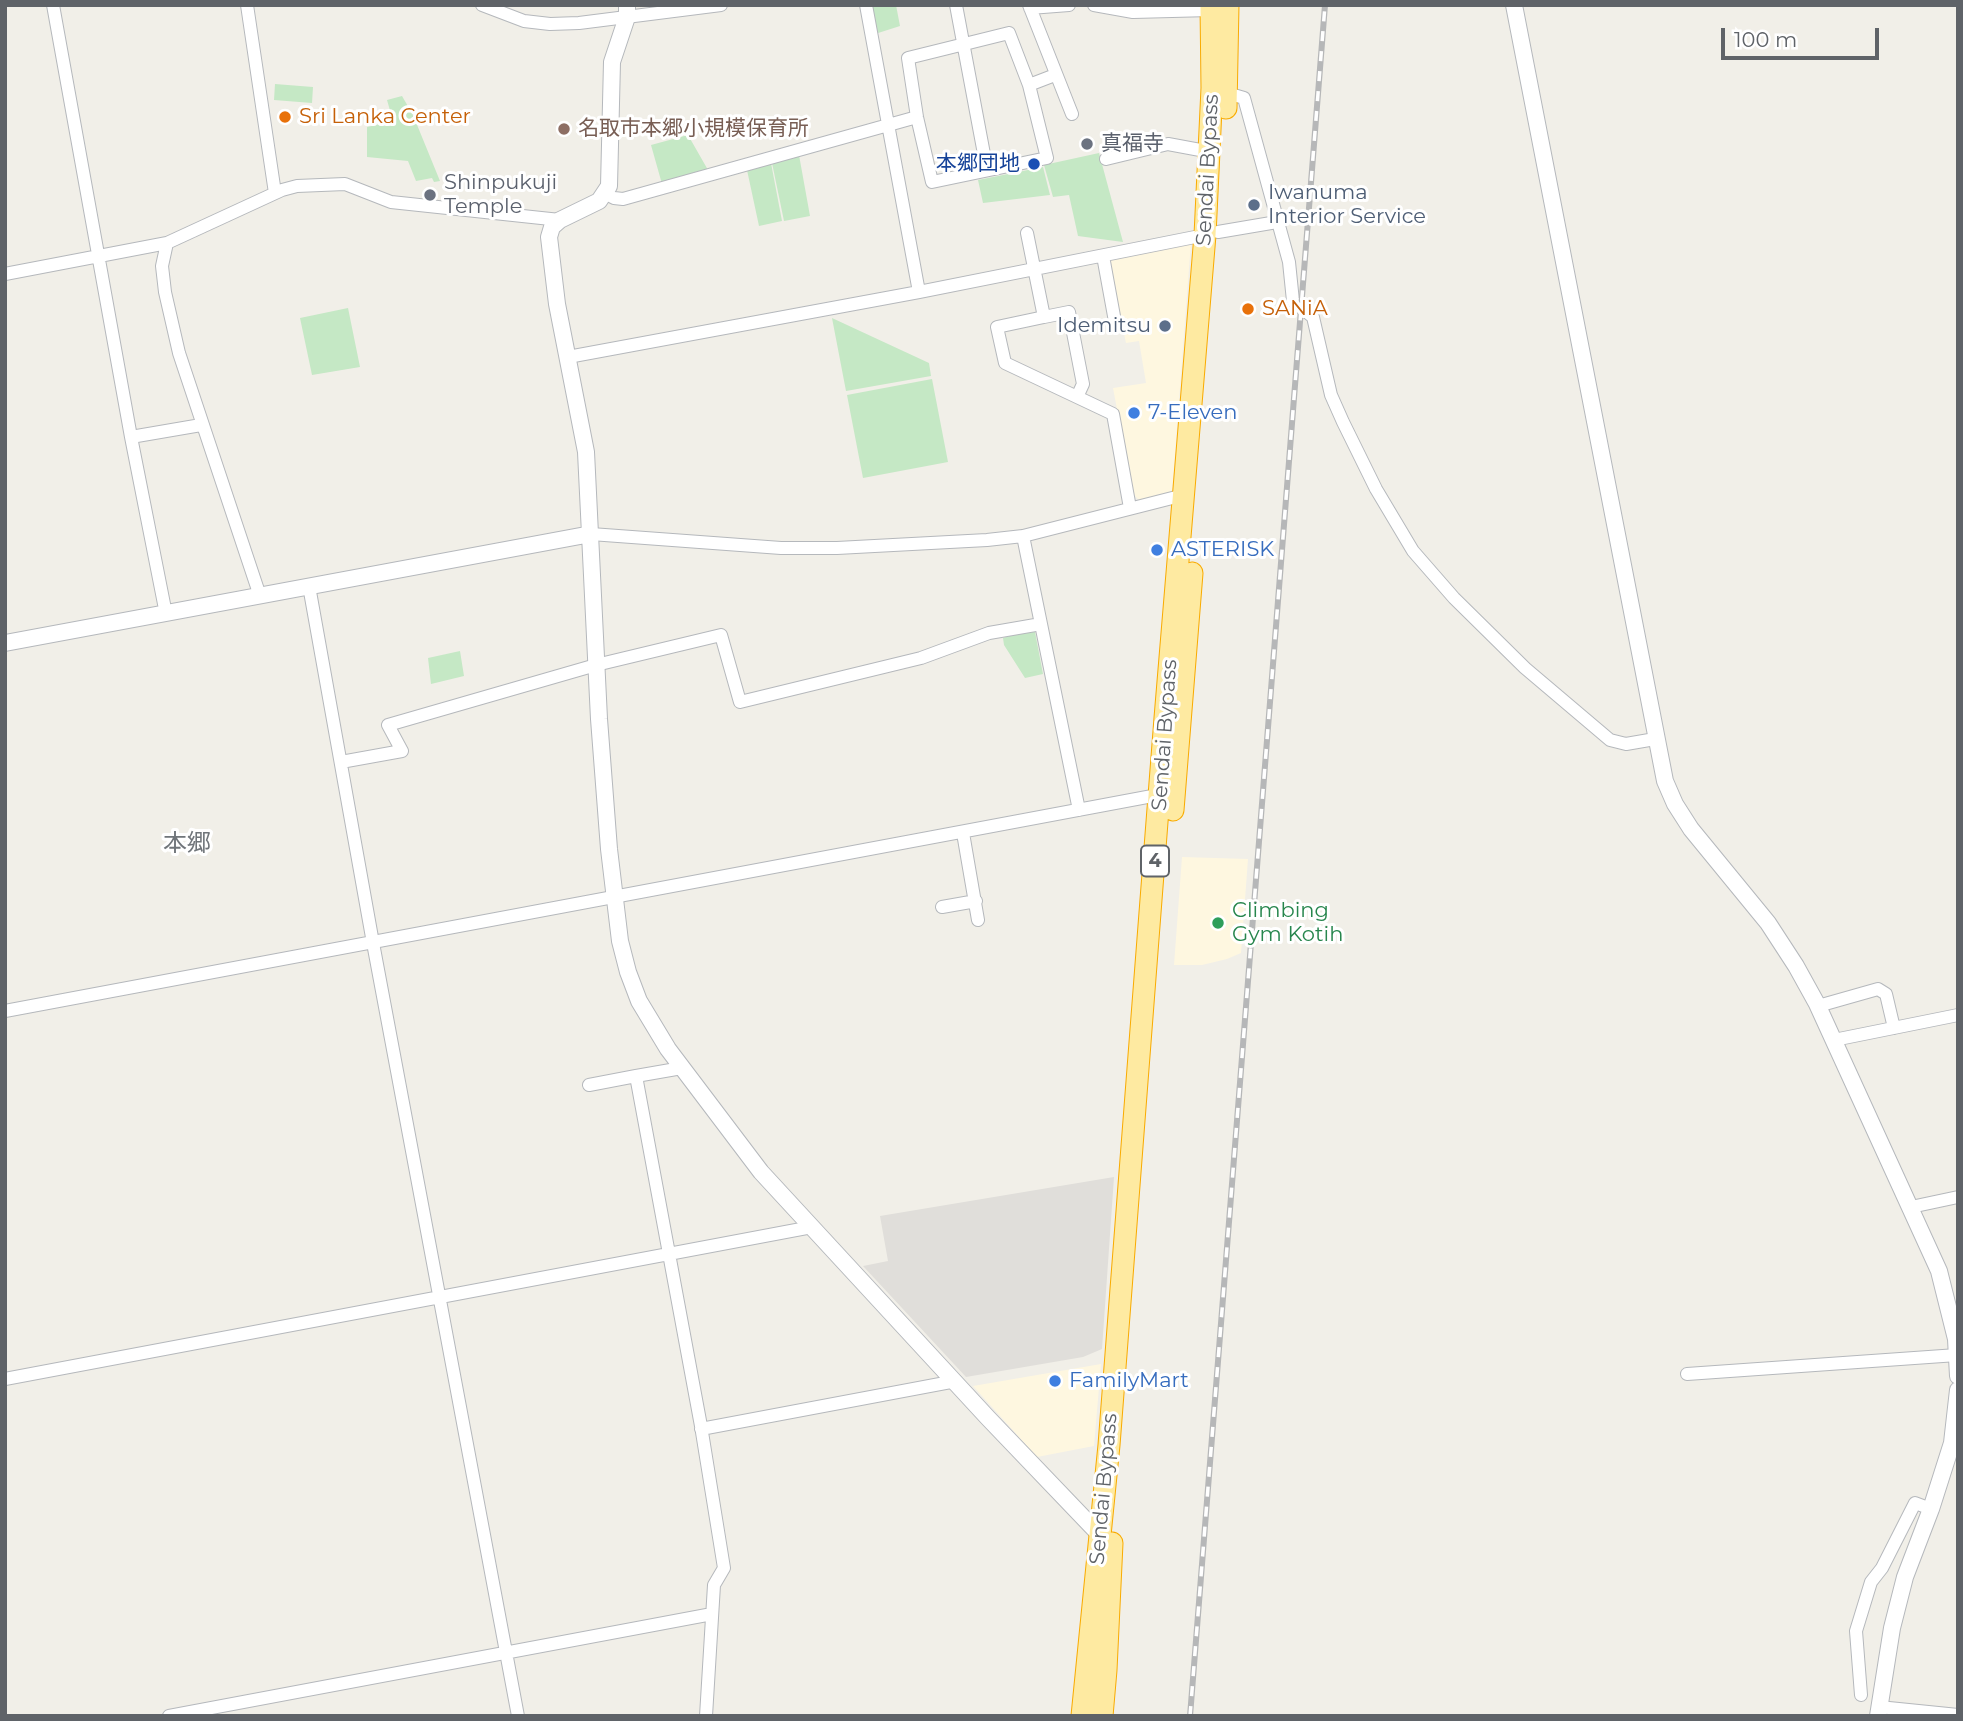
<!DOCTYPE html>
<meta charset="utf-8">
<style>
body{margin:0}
#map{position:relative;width:1963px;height:1721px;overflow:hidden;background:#f1efe8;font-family:Montserrat,sans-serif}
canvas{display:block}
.frame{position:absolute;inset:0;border:7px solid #5f6368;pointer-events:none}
.scale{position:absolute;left:1721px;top:28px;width:158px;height:32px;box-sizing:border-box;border:4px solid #5f6368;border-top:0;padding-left:9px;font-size:21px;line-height:24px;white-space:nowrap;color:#5f6368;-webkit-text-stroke:5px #fff;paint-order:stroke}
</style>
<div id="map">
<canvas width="1963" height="1721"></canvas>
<div class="frame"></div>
<div class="scale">100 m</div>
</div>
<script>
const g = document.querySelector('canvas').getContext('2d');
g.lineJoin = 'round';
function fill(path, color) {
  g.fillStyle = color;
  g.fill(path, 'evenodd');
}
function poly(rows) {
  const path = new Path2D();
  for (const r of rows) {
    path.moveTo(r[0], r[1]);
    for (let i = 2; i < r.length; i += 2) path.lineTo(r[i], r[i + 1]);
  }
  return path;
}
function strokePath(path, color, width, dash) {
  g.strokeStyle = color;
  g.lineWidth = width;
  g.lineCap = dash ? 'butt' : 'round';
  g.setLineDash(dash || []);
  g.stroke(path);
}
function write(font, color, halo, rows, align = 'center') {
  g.font = font + ' Montserrat,"Noto Sans JP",sans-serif';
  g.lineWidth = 6;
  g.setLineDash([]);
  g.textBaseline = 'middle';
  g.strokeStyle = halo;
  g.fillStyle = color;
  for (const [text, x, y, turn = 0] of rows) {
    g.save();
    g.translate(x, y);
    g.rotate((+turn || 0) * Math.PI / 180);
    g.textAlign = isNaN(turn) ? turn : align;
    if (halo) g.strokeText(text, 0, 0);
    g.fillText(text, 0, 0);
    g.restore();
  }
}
fill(poly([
 [1191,242,1172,493,1140,501,1133,494,1113,388,1146,383,1139,341,1126,343,1109,263,1114,257],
 [1182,857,1248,859,1241,953,1227,959,1202,965,1174,965],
 [1101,1364,1094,1446,1037,1457,973,1386]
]), '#fef7e0');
fill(poly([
 [1114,1177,1102,1349,1083,1357,966,1377,863,1266,888,1261,880,1216]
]), '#e0deda');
fill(poly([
 [869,5,896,5,900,26,875,34],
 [275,84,313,87,312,103,274,100],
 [402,96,413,115,440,181,434,182,432,178,416,181,408,161,367,157,367,127,393,121,387,100],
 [688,135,708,170,662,184,651,145],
 [1099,153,1123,242,1078,236,1069,195,1053,197,1044,165],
 [799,155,810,216,784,221,772,163],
 [771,163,782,221,759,226,747,170],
 [1043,167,1050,195,983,203,978,180],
 [348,308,360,367,312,375,300,318],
 [832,318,929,363,931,376,846,391],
 [932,379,948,462,863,478,847,395],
 [1030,629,1035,632,1043,674,1025,678,1004,645,1003,638],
 [460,651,464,676,431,684,428,658]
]), '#c5e8c5');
const minor = poly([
 [53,5,131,437,166,614],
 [247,5,275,193],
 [482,5,524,21,550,24,579,23,721,5],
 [866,5,919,292],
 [956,5,987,170],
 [1029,5,1072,114],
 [1094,5,1133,12,1211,10],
 [1030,8,1069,5],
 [1009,33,1029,85,1047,158,932,182,917,117,908,58,1009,33],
 [1029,85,1055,75],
 [1227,93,1244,98,1289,262,1293,301,1313,317,1331,395,1343,422,1376,489,1413,551,1454,598,1525,668,1610,740,1626,744,1655,739],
 [1106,159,1168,144,1211,152],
 [606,194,614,198,623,199,917,117],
 [1218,232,1277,222],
 [1027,233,1044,317,997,327,1005,363,1113,414,1130,508],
 [167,243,162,266,165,292,179,353,260,596],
 [1103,256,1116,327],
 [5,274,167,243,282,190,297,186,345,184,391,202,560,220],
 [1044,317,1069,312,1083,384,1077,397],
 [568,357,919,292,1205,235],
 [131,437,201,425],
 [591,534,781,548,837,548,987,540,1023,536,1184,495],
 [1023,536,1079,810],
 [309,586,373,943,518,1716],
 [341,762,402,751,388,725,596,665,721,635,740,702,921,658,989,633,1041,624],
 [963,833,978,920],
 [942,907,976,901],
 [1818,1006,1878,989,1886,994,1894,1028],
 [5,1011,1163,794],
 [1834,1040,1958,1015],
 [682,1068,636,1076,701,1426,724,1568,714,1585,706,1716],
 [589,1085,636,1076],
 [1911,1207,1958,1197],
 [1687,1374,1957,1355],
 [5,1379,812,1227],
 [701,1429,956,1381],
 [1861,1695,1856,1631,1871,1582,1882,1568,1915,1503,1931,1509],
 [1879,1707,1958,1715],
 [169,1716,712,1614]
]);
const tertiary = poly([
 [627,5,627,17,612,62,609,186,599,201,560,220,552,227,549,237,557,304,586,452,599,719,609,849,620,941,628,972,639,1001,668,1049,761,1172,988,1418,1100,1535],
 [1514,5,1665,781,1675,804,1691,829,1768,923,1796,966,1817,1004,1939,1271,1956,1339,1958,1376],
 [5,643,591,534],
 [1878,1716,1892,1628,1905,1577,1931,1509,1952,1443,1958,1390]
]);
const trunk = poly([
 [1226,108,1228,5],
 [1173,810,1192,573],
 [1082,1716,1109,1445,1165,718,1205,235,1212,88,1211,5],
 [1102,1716,1106,1670,1112,1543]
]);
strokePath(minor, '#b5b8bc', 14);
strokePath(tertiary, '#b5b8bc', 18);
strokePath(trunk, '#f9ab00', 23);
strokePath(minor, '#fff', 12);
strokePath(tertiary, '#fff', 16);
strokePath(trunk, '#feeaa1', 21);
const rail = poly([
 [1190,1716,1325,5]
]);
strokePath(rail, '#b6b7b8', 6);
strokePath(rail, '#fff', 3.5, [10]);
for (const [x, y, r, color] of [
 [285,117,7,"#e8710a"],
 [564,129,7,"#8d6e63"],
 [1087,144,7,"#6b7280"],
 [1034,164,7,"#1a4fb4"],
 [430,195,7,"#6b7280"],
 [1254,205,7,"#5c6f8a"],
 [1248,309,7,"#e8710a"],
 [1165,326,7,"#5c6f8a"],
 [1134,413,7,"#3f7fe0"],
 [1157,550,7,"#3f7fe0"],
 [1218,923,7,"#2e9e5b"],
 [1055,1381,7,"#3f7fe0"]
]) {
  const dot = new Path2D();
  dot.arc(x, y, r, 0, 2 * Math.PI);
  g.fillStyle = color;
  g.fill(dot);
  strokePath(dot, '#fff', 2.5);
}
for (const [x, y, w] of [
 [1155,861,28]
]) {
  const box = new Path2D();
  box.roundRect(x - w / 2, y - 15.5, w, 31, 5);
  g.fillStyle = '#fff';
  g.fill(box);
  strokePath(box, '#5f6368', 2);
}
write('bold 19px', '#5f6368', null, [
 ["4",1155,861]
]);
write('21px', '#c56008', '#fff', [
 ["Sri Lanka Center",299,117],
 ["SANiA",1262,309]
], 'left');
write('21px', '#785e54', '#fff', [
 ["名取市本郷小規模保育所",578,129]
], 'left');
write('21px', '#5b616d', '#fff', [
 ["真福寺",1101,144],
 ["Shinpukuji",444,183],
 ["Temple",444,207]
], 'left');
write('21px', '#164399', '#fff', [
 ["本郷団地",1020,164]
], 'right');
write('21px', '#5f6368', '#fff', [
 ["Sendai Bypass",1208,170,-87],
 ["Sendai Bypass",1165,735,-86],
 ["Sendai Bypass",1104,1489,-85]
]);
write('21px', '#4e5e75', '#fff', [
 ["Iwanuma",1268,193],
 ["Interior Service",1268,217],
 ["Idemitsu",1151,326,"right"]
], 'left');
write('21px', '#366cbe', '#fff', [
 ["7-Eleven",1148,413],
 ["ASTERISK",1171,550],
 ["FamilyMart",1069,1381]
], 'left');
write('21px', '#27864d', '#fff', [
 ["Climbing",1232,911],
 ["Gym Kotih",1232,935]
], 'left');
write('24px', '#70757a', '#fff', [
 ["本郷",187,844]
]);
</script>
